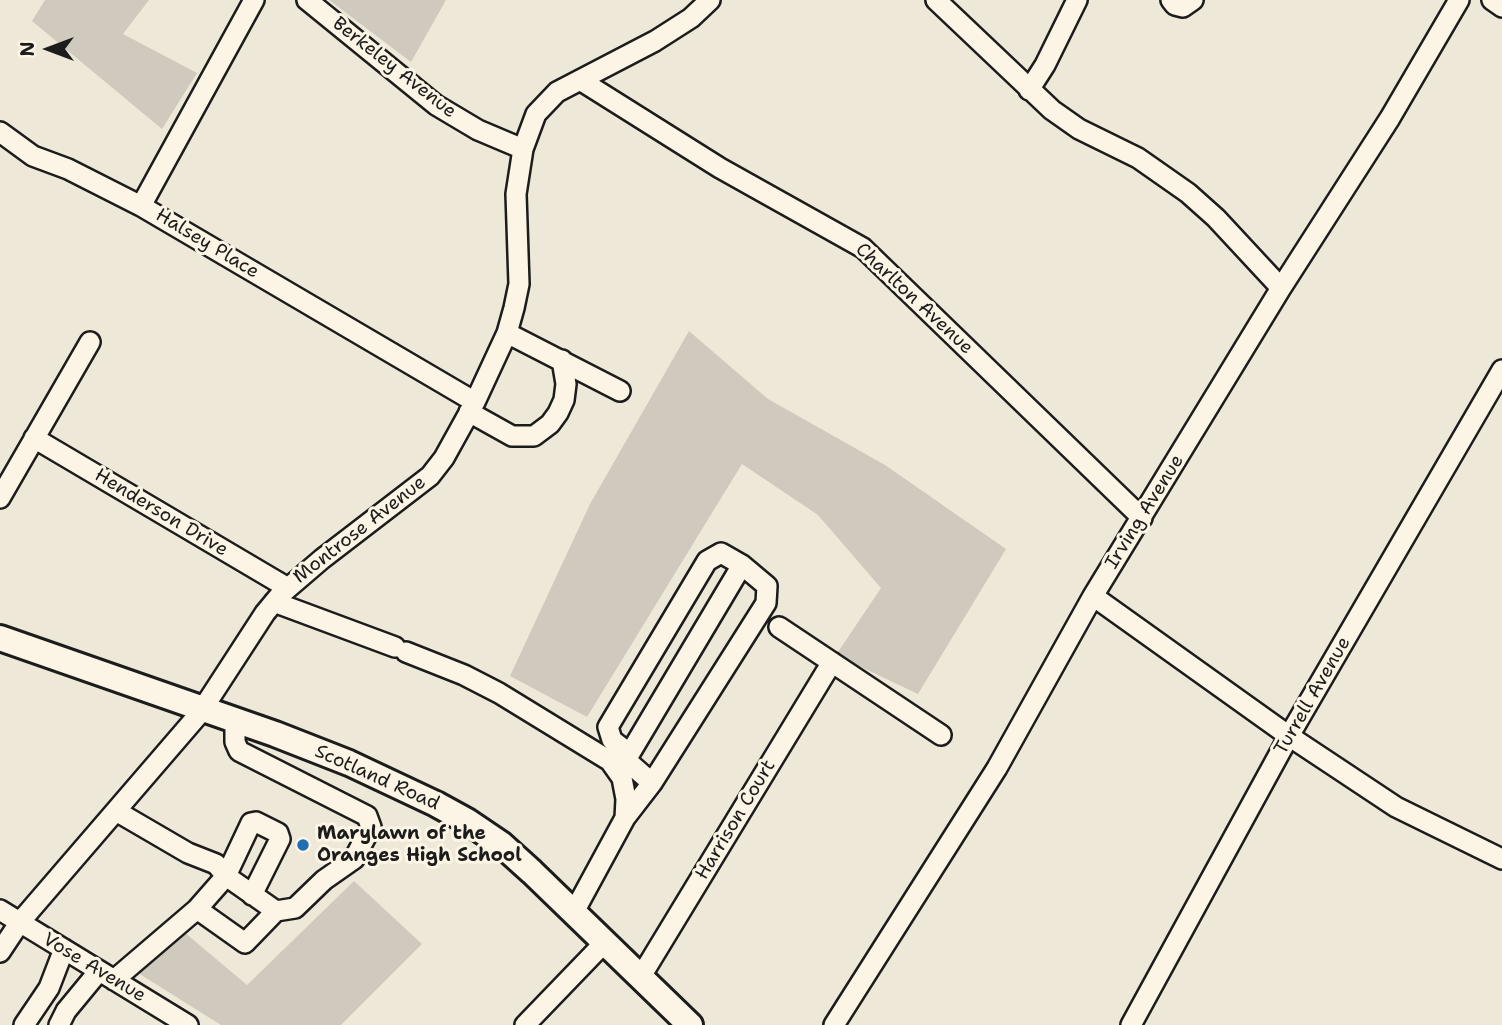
<!DOCTYPE html>
<style>
body{margin:0}
#map{position:relative;width:1502px;height:1025px;overflow:hidden;background:#eee8d9;font-family:"Shantell Sans",sans-serif}
canvas{display:block}
.north{position:absolute;left:14px;top:14px;width:70px;height:70px;-webkit-text-stroke:5px #fcf5e5;paint-order:stroke;rotate:270deg;font-size:19px;font-weight:700;line-height:28px;text-align:center;color:#1c1c1c}
.north::after{content:'';display:block;margin:auto;width:24px;height:32px;background:#1c1c1c;clip-path:polygon(50% 0,100% 100%,50% 72%,0 100%)}
</style>
<div id="map">
<canvas width="1502" height="1025"></canvas>
<div class="north">N</div>
</div>
<script>
const g = document.querySelector('canvas').getContext('2d');
g.lineJoin = 'round';
function fill(path, color) {
  g.fillStyle = color;
  g.fill(path, 'evenodd');
}
function poly(rows) {
  const path = new Path2D();
  for (const r of rows) {
    path.moveTo(r[0], r[1]);
    for (let i = 2; i < r.length; i += 2) path.lineTo(r[i], r[i + 1]);
  }
  return path;
}
function strokePath(path, color, width, dash) {
  g.strokeStyle = color;
  g.lineWidth = width;
  g.lineCap = dash ? 'butt' : 'round';
  g.setLineDash(dash || []);
  g.stroke(path);
}
function write(font, color, halo, rows, align = 'center') {
  g.font = font + ' "Shantell Sans",sans-serif';
  g.lineWidth = 6;
  g.setLineDash([]);
  g.textBaseline = 'middle';
  g.strokeStyle = halo;
  g.fillStyle = color;
  for (const [text, x, y, turn = 0] of rows) {
    g.save();
    g.translate(x, y);
    g.rotate((+turn || 0) * Math.PI / 180);
    g.textAlign = isNaN(turn) ? turn : align;
    if (halo) g.strokeText(text, 0, 0);
    g.fillText(text, 0, 0);
    g.restore();
  }
}
fill(poly([
 [45,0,149,0,123,34,197,73,162,129,32,21],
 [329,0,446,0,411,62],
 [689,331,768,399,885,465,1006,549,918,694,836,655,881,588,818,515,742,464,587,717,510,676,590,504],
 [354,881,422,944,341,1025,221,1025,138,973,184,932,247,985]
]), '#cfcabd');
const minor = poly([
 [307,0,436,105,478,130,523,149],
 [936,0,1052,110,1079,129,1138,158,1188,193,1216,218,1281,288],
 [1171,0,1175,5,1183,7,1193,0],
 [1492,0,1502,7],
 [580,80,720,168,863,248,1142,518],
 [1029,90,1045,65,1077,0],
 [0,132,33,156,68,169,141,206,475,402],
 [141,206,254,0],
 [507,333,620,391],
 [469,412,512,436,534,436,550,424,558,413,564,400,566,384,562,360],
 [34,438,288,588],
 [0,498,90,342],
 [1093,596,1289,736,1396,807,1502,859],
 [274,602,395,647],
 [779,627,941,735],
 [406,652,464,675,499,693,610,761,622,778,626,799,625,818,574,912],
 [623,765,742,565],
 [116,811,188,853,216,864,226,876,251,823,256,822,278,833,280,839,252,895],
 [625,818,652,783,766,603,767,586,742,565,721,553,707,561,608,727,612,740,625,750,627,761,652,783],
 [197,909,245,943,276,911,295,908,324,880,354,859,371,827,367,816,239,751,235,742,235,720],
 [0,910,188,1025],
 [0,952,20,922,200,713,265,613,280,595,322,559,430,476,444,458,475,402,507,333,514,308,519,284,516,194,523,149,536,114,557,92,655,41,691,18,710,0],
 [640,978,832,662],
 [114,980,197,909,226,876,276,911],
 [24,1025,49,988,64,949],
 [59,1025,66,1011,99,971],
 [525,1025,605,942],
 [834,1025,997,768,1093,596,1281,288,1390,118,1459,0],
 [1131,1025,1289,736,1502,370]
]);
const major = poly([
 [0,638,275,734,349,763,436,804,467,821,501,844,532,872,690,1025]
]);
strokePath(minor, '#1c1c1c', 24);
strokePath(major, '#1c1c1c', 30);
strokePath(minor, '#fcf5e5', 19);
strokePath(major, '#fcf5e5', 24);
for (const [x, y, r, color] of [
 [303,845,7,"#1f6fb2"]
]) {
  const dot = new Path2D();
  dot.arc(x, y, r, 0, 2 * Math.PI);
  g.fillStyle = color;
  g.fill(dot);
  strokePath(dot, '#fcf5e5', 2.5);
}
write('19px', '#1c1c1c', '#fcf5e5', [
 ["Berkeley Avenue",394,68,38],
 ["Halsey Place",207,244,31],
 ["Charlton Avenue",914,299,43],
 ["Irving Avenue",1145,512,-58],
 ["Henderson Drive",161,513,31],
 ["Montrose Avenue",360,530,-38],
 ["Turrell Avenue",1313,696,-60],
 ["Scotland Road",377,778,24],
 ["Harrison Court",736,820,-59],
 ["Vose Avenue",94,968,31]
]);
write('bold 19px', '#1c1c1c', '#fcf5e5', [
 ["Marylawn of the",317,834],
 ["Oranges High School",317,856]
], 'left');
</script>
